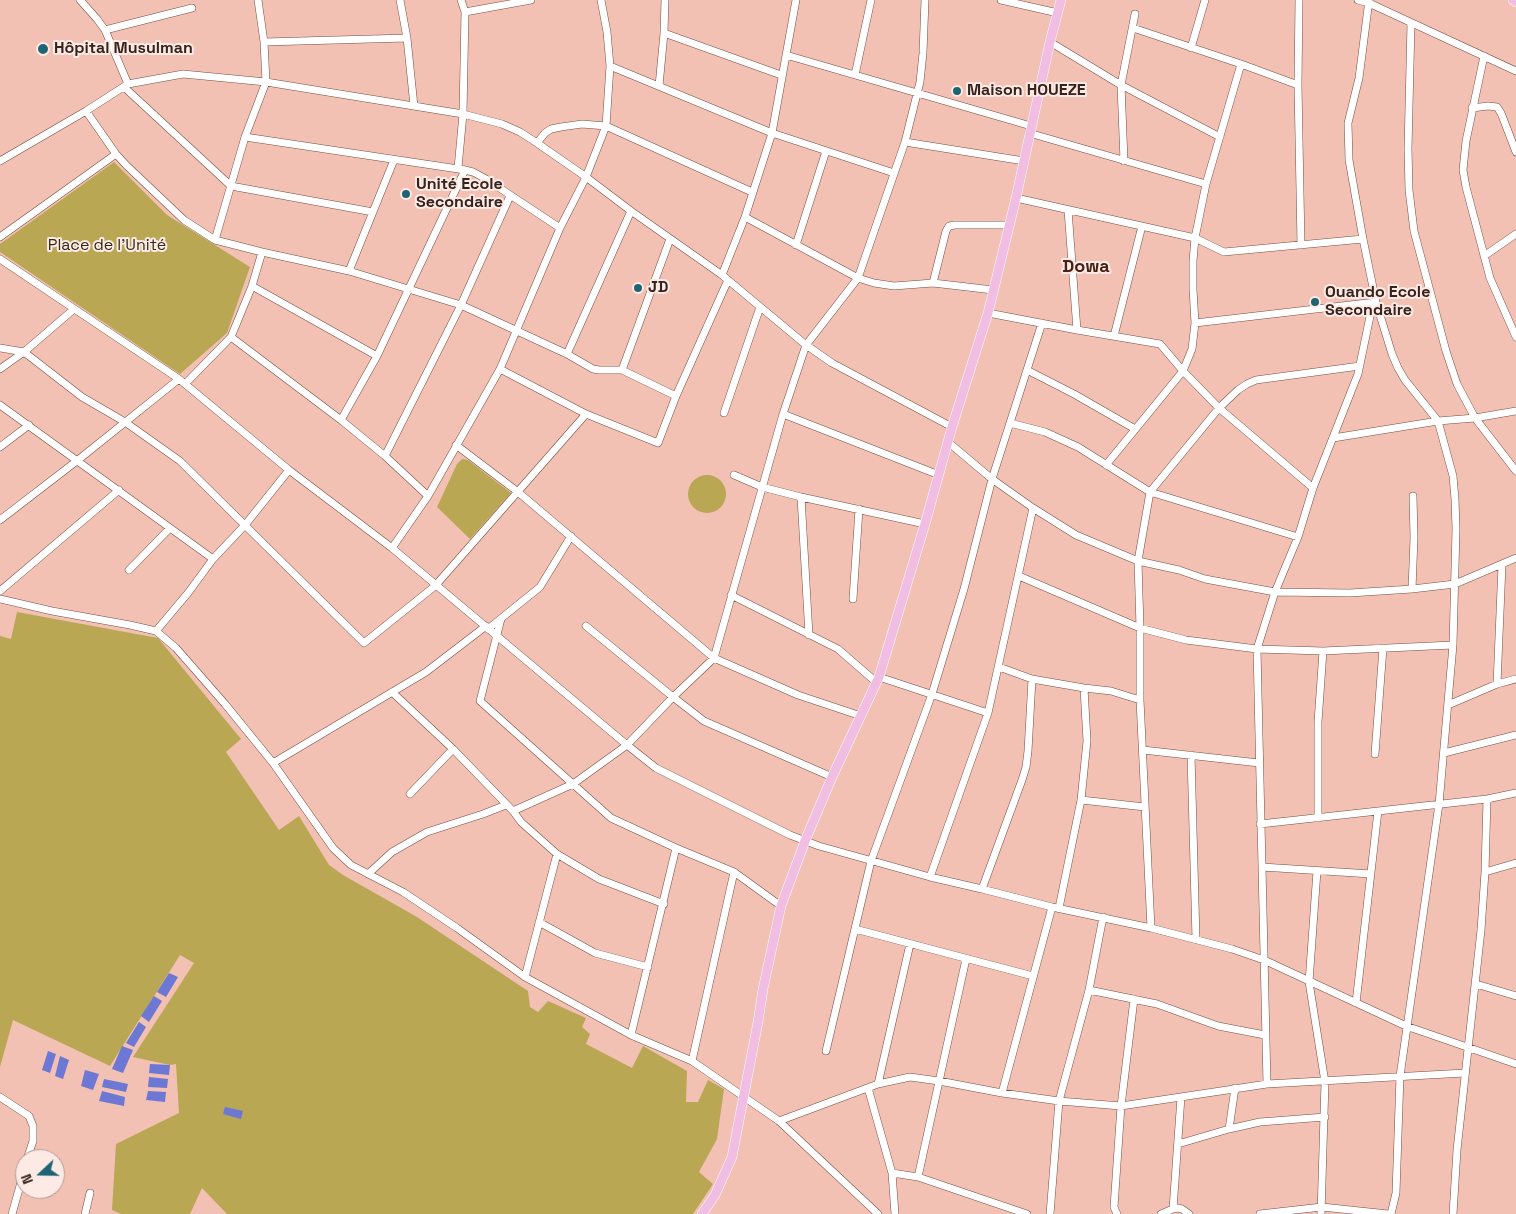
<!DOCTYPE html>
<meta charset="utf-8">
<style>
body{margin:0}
#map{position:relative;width:1516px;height:1214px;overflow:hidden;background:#f2c1b3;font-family:"Space Grotesk",sans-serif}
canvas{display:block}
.north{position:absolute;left:15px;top:1149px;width:50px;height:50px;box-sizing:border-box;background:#feeae4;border:1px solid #ae9a94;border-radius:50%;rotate:249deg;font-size:14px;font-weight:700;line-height:20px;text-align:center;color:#35231d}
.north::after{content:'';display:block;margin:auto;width:18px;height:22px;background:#1e6475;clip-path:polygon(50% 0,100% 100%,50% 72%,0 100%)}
</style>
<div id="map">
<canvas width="1516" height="1214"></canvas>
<div class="north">N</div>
</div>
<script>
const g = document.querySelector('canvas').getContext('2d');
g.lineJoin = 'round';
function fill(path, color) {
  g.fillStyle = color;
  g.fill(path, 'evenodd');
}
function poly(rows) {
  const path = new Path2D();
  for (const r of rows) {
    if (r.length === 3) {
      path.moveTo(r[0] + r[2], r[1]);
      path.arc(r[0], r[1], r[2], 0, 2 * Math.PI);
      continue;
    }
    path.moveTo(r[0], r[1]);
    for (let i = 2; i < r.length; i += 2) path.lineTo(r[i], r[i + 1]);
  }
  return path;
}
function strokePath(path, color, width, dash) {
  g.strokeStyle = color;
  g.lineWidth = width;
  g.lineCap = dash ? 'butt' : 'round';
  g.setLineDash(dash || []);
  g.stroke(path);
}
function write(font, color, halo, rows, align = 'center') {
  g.font = font + ' "Space Grotesk",sans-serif';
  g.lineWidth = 4;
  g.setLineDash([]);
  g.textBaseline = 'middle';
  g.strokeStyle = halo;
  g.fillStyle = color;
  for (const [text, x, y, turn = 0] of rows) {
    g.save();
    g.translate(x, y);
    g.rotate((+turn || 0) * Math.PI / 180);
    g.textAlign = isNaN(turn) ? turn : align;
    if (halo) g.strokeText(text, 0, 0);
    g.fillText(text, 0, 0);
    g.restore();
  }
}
fill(poly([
 [114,162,167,215,250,267,227,333,180,374,0,252,0,244],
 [462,459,468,460,511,493,470,539,437,507,457,464],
 [707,494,19],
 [17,612,158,638,241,739,226,752,279,830,299,816,329,865,343,875,417,917,528,991,530,1007,538,1012,548,1001,586,1018,582,1027,590,1034,586,1044,632,1068,643,1046,687,1071,686,1102,698,1102,708,1080,724,1089,717,1139,699,1172,713,1184,693,1214,227,1214,202,1188,190,1214,121,1214,112,1210,116,1144,179,1113,176,1064,170,1065,133,1057,194,963,180,955,110,1066,13,1020,0,1067,0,636,11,639]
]), '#b9a753');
fill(poly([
 [169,973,178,977,166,997,157,992],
 [154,996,162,1001,149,1022,141,1016],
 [139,1022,146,1027,134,1047,126,1043],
 [122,1046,133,1050,123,1073,112,1069],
 [48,1051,56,1054,50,1073,42,1070],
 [60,1056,69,1060,63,1079,55,1076],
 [150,1064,170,1065,169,1075,149,1073],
 [85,1070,99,1074,93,1090,81,1086],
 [149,1077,168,1079,167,1088,148,1087],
 [104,1079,128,1084,126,1092,102,1087],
 [102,1091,125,1097,124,1106,99,1101],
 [148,1091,166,1092,165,1102,146,1100],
 [225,1107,243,1111,241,1119,223,1114]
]), '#6d77d4');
const minor = poly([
 [80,0,97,19,105,30,128,84],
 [400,0,407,38,414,106],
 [1001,0,1058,13],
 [1299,0,1298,85,1301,245],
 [1358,0,1369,3,1516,71],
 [1369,0,1359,78,1348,123,1349,160,1363,239,1376,302,1392,354,1398,368,1405,380,1438,421,1453,476,1455,499,1456,529,1453,645,1439,804,1400,1076,1396,1193,1391,1214],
 [465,12,531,0],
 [1411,23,1408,149,1409,190,1414,231,1446,351,1457,384,1475,418,1516,471],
 [1133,28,1241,64,1298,85],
 [105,30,192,8],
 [664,33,781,75],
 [264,42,407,38],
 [1050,42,1121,85,1220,137],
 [1191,48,1205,0],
 [786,55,1031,126],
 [1484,56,1466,141,1463,170,1466,187,1490,278,1516,337],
 [610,66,772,133,894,173],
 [855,75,871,0],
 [659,86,664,33,665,0],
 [124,87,231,186,373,212],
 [1472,108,1488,106,1497,107,1501,113,1516,152],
 [86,111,116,154,126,165,184,220,215,240,262,252,349,271,461,305,567,354,593,369,599,370,622,370,676,396],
 [1029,133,1206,184],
 [245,137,465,170,473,172,486,179,560,228],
 [905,142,1024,161],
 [537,143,545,133,551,129,561,127,582,124,606,126,752,192],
 [0,161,86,111,128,84,183,74,266,82,463,114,502,124,520,132,537,143,586,177,631,211,722,275,806,345,832,363,952,427],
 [1124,161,1121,85,1135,14],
 [458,168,463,114,465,12,461,0],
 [1016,198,1195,238,1224,252,1363,239],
 [1068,210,1077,330],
 [745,217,858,278,874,283,894,286,933,283,993,290],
 [0,237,116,154],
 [215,240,245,137,266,82,264,42,258,0],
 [796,245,826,151],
 [1484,256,1516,234],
 [0,259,179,379,289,470,392,548,627,745,656,768,790,835,819,846,930,877,982,889,1052,907,1151,928,1232,949,1264,960,1406,1026,1516,1064],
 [349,271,394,160],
 [722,275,745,217,772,133,796,0],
 [933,283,946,231,949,226,955,225,1009,225],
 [252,286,377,356],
 [988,313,1077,330,1160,344,1183,371,1219,408,1313,488],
 [1195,323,1376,302],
 [1114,336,1142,226],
 [231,337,341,420,385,456,428,496],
 [0,348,24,352,82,397,125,422,180,461,364,643,435,586,586,414],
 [567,354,631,211],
 [0,369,24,352,74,309],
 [500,369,586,414,658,443,676,396,728,280],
 [622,370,670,239],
 [1027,370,1074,394,1135,429],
 [185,384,231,337,252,286,262,252],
 [0,405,213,559],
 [724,413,760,307],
 [783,414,939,475],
 [341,420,377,356,465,170],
 [1010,423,1045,432,1078,447,1150,492,1298,537],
 [1333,438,1438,421,1475,418,1516,411],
 [948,442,992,479,1033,508,1076,535,1138,561,1179,570,1205,579,1275,592,1350,593,1412,589,1455,584,1516,558],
 [456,445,518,492,714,658,798,695,861,716],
 [0,447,29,425],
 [385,456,461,305,510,196],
 [1106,465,1183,371,1192,349,1195,323,1193,289,1193,261,1195,238,1206,184,1241,64],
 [734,475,762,487,801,497,925,524],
 [801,497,809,635],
 [0,520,78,460,179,379],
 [392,548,428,496,500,369,560,228,586,177,606,126,610,66,607,32,601,0],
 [129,570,170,528],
 [1019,576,1140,628,1186,640,1257,649,1323,651,1453,645],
 [1412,589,1414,538,1413,496],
 [0,591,119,490],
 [731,595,838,649,876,682],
 [0,599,52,611,130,625,156,631,176,648,225,704,273,763,333,848,351,865,403,892,457,928,525,977,631,1035,692,1061,779,1121,878,1214],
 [853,599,859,509],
 [501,619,480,701,611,818,676,848,734,872,781,906],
 [586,626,673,697,704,721,832,777],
 [488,629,540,587,571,536],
 [156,631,188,593,213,559,245,525,289,470],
 [999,667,1032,679,1084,688,1111,691,1140,700],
 [879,677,988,713],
 [1497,684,1502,565],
 [392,692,453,749,513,811,521,822,557,854,599,879,664,904],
 [1448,705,1497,684,1516,679],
 [1143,750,1259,763],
 [1444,753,1516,735],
 [1375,754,1383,648],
 [1191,755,1196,939],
 [273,763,426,672,486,626],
 [410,794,453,749],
 [1081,800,1145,807],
 [513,811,573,784,627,745,673,697,714,658,783,414,806,345,858,278,905,142,920,82,923,53,925,0],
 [1318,818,1318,722,1323,651],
 [1260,824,1487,799,1516,793],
 [1262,867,1371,874],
 [1317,871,1309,982,1325,1082,1321,1214],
 [1485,872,1516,863],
 [368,874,392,852,427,832,483,814,506,805],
 [930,877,988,713,1033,508],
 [982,889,1022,780,1026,767,1028,751,1032,679],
 [1059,908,1081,800,1087,741,1084,688],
 [539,922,595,953,648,967],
 [1151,928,1140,700,1140,628,1138,561,1150,492,1219,408,1238,390,1247,384,1256,380,1360,366],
 [855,929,1033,976],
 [525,977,557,854],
 [1476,984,1516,996],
 [1089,990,1157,1004,1218,1026,1265,1035],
 [1356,1003,1378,811],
 [631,1035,676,848],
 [826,1051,871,861,932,694,964,589,992,479,1042,323],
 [692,1061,734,872],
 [878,1084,910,944],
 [1267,1084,1257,649,1275,592,1298,537,1313,488,1358,374,1373,302],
 [868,1088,892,1173,895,1214],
 [1002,1093,1052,907],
 [0,1097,29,1116,33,1126,33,1141,27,1159],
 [779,1121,878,1084,910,1077,939,1081,1002,1093,1059,1101,1121,1106,1267,1084,1465,1073],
 [1229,1129,1235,1088],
 [1178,1144,1229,1129,1260,1122,1325,1117],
 [892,1173,918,1177,1027,1214],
 [918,1177,966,959],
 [1173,1209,1181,1097],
 [12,1214,25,1168],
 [85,1214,90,1193],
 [1050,1214,1059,1101,1089,990,1103,917],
 [1117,1214,1114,1207,1121,1106,1134,999],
 [1161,1214,1173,1209,1178,1208,1182,1209,1189,1214],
 [1260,1214,1322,1207,1388,1214],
 [1453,1214,1457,1150,1481,930,1485,872,1487,799]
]);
const major = poly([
 [1513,0,1516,2],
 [702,1214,715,1195,732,1157,758,1022,763,989,781,906,805,841,832,777,879,677,925,524,952,427,988,313,1016,198,1050,42,1061,0]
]);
strokePath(minor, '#764d41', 8);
strokePath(major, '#fff', 10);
strokePath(minor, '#fff', 7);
strokePath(major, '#f1bde3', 9);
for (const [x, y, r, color] of [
 [43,49,6,"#1e6475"],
 [957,91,5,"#1e6475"],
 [406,194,5,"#1e6475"],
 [638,288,5,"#1e6475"],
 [1315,302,5,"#1e6475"]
]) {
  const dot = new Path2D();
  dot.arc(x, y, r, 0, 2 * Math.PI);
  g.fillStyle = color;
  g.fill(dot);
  strokePath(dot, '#feeae4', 2);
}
write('bold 16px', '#35231d', '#feeae4', [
 ["Hôpital Musulman",54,49],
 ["Maison HOUEZE",967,91],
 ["Unité Ecole",416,185],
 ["Secondaire",416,203],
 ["JD",648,288],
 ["Ouando Ecole",1325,293],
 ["Secondaire",1325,311]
], 'left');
write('16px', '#302c18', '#feeae4', [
 ["Place de l'Unité",107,246]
]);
write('bold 18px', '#452116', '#feeae4', [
 ["Dowa",1086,267]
]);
</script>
